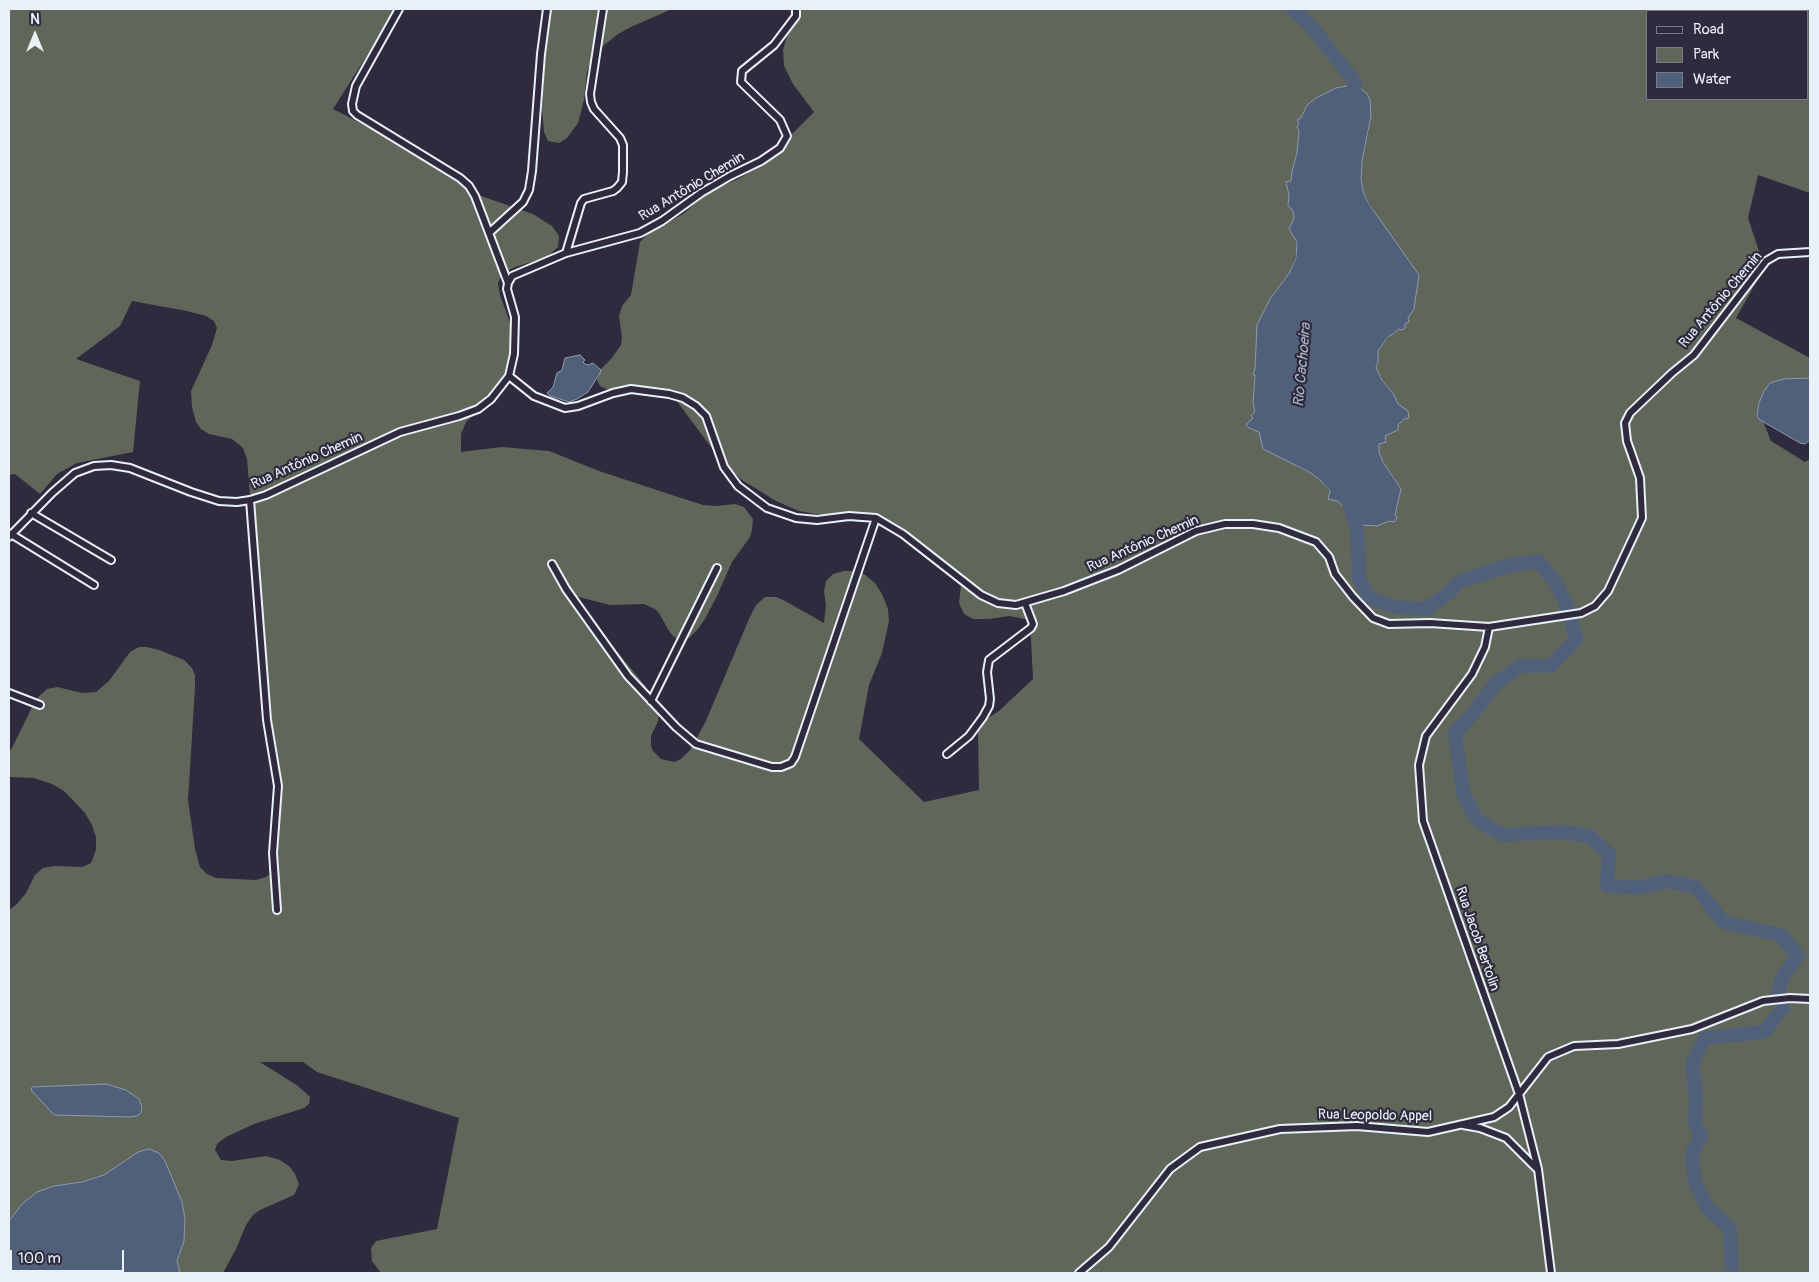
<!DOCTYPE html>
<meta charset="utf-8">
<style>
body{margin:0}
#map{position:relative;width:1819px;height:1282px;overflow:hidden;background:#2f2a3d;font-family:Pangolin,sans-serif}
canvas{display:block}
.frame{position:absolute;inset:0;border:10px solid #e8f1f8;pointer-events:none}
.legend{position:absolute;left:1646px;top:10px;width:162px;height:90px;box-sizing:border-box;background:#2f2a3d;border:1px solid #797a88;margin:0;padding:6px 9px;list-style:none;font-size:15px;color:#e8f1f8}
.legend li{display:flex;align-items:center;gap:10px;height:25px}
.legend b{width:25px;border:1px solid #797a88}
.north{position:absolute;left:10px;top:10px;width:50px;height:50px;-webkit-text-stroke:4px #2f2a3d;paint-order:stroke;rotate:0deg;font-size:14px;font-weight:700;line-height:20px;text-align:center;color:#e8f1f8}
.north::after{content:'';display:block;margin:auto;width:18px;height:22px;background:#e8f1f8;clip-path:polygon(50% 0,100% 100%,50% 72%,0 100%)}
.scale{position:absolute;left:10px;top:1250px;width:114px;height:22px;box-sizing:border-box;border:2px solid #e8f1f8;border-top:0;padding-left:6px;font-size:15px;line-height:18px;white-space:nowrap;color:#e8f1f8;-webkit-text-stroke:4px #2f2a3d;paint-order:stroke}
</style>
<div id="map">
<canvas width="1819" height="1282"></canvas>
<div class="frame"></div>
<ul class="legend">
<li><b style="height:6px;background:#2f2a3d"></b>Road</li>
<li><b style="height:14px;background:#60675a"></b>Park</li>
<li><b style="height:14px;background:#51607a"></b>Water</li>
</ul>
<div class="north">N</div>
<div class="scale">100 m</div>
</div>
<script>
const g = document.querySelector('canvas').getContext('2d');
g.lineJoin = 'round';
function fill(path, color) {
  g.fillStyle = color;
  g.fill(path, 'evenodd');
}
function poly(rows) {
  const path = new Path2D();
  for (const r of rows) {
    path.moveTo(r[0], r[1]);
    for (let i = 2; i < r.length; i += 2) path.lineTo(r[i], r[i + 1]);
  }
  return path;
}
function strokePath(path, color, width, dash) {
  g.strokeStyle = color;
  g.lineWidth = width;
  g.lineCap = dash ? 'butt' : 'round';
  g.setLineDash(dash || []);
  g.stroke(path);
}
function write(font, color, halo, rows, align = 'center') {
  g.font = font + ' Pangolin,sans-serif';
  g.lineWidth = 4.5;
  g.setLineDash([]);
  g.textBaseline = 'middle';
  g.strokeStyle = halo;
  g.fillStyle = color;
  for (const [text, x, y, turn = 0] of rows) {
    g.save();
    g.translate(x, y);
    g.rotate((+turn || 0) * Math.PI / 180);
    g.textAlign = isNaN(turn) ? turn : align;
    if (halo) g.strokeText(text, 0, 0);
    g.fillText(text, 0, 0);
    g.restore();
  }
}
fill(poly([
 [9,9,401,9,393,22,373,46,333,109,421,154,465,188,484,197,533,214,552,226,559,236,558,247,547,257,515,267,502,274,498,283,500,295,514,334,516,347,516,366,511,377,503,386,466,422,461,434,461,452,502,447,549,451,599,471,678,497,703,505,716,506,735,504,744,507,753,519,752,530,750,537,732,562,717,596,705,619,697,630,689,638,682,640,674,637,669,631,659,613,655,609,644,604,610,605,571,595,646,687,657,703,659,711,658,721,651,736,651,746,653,751,661,759,674,762,681,759,690,750,705,723,749,619,756,605,765,597,776,597,785,601,824,623,826,605,824,592,826,581,833,574,844,571,853,571,864,574,875,583,882,594,888,609,889,621,882,653,869,685,859,739,924,802,979,790,978,732,988,718,999,711,1033,679,1030,620,1009,616,989,619,973,619,964,614,959,603,962,577,912,539,863,516,815,514,799,511,776,501,742,480,723,463,670,392,619,391,606,389,600,386,597,380,601,369,611,359,621,345,622,337,619,316,622,306,631,295,640,242,648,234,683,214,700,199,713,190,738,179,759,167,814,112,793,84,784,66,783,50,789,29,791,9,1810,9,1810,193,1758,175,1748,218,1762,260,1763,270,1736,318,1810,358,1810,390,1761,416,1771,441,1805,462,1810,459,1810,1273,381,1273,372,1261,371,1248,376,1241,437,1229,459,1118,317,1072,303,1062,260,1062,298,1086,310,1097,309,1104,304,1108,254,1124,226,1137,217,1144,215,1150,221,1160,232,1161,266,1156,280,1160,290,1167,295,1174,299,1184,294,1195,260,1210,253,1215,246,1225,236,1249,223,1273,172,1273,180,1253,118,1167,104,1175,82,1182,54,1186,14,1214,9,1221,9,910,17,904,26,893,35,875,43,868,55,866,82,867,91,863,96,850,96,837,92,825,85,813,64,791,52,784,34,778,9,777,9,749,11,750,36,699,47,689,57,687,82,693,96,692,109,681,130,652,139,647,147,647,159,650,184,660,192,668,195,675,195,688,188,800,195,849,200,867,207,874,216,878,256,880,266,877,271,873,274,863,275,851,272,757,247,459,243,448,232,439,209,434,201,429,196,422,192,407,191,391,212,345,217,328,214,321,206,316,187,311,132,301,120,326,76,359,140,381,133,452,77,463,57,474,40,494,15,474,9,475],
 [1648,11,1808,11,1808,99,1648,99],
 [1336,88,1369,129,1362,161,1361,180,1364,194,1375,212,1404,322,1387,339,1378,351,1376,367,1381,379,1394,395,1379,442,1379,452,1383,462,1395,479,1329,491,1321,481,1311,473,1297,467,1273,295,1290,272,1297,249,1291,180,1297,153,1301,118,1307,105,1316,98],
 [548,9,672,9,631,27,618,34,603,46,591,61,587,72,584,100,578,123,567,138,559,143,548,141,544,132,542,109]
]), '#60675a');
const water = poly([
 [1347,86,1360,88,1367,94,1370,100,1371,116,1362,161,1361,180,1364,194,1369,204,1419,275,1414,309,1408,318,1409,322,1405,324,1405,328,1402,330,1399,329,1387,338,1378,351,1378,362,1376,367,1381,379,1394,395,1398,404,1408,411,1409,418,1404,419,1398,425,1398,430,1385,436,1386,442,1379,444,1379,452,1383,462,1401,489,1395,515,1397,518,1394,522,1389,521,1377,526,1361,525,1359,520,1353,516,1347,516,1344,507,1337,501,1328,499,1330,491,1321,481,1311,473,1263,449,1259,432,1249,428,1246,425,1253,418,1251,416,1255,411,1253,403,1255,375,1253,375,1255,369,1257,325,1270,299,1290,272,1296,257,1297,242,1289,229,1294,218,1293,211,1288,205,1289,195,1286,182,1291,181,1292,171,1297,153,1299,131,1297,127,1299,123,1297,120,1301,118,1307,105,1316,98,1336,88,1347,86],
 [580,355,585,360,583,362,585,364,588,365,593,363,601,370,600,373,588,392,577,399,569,402,550,396,547,393,553,387,557,373,562,370,565,358,580,355],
 [1810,378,1810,440,1805,444,1800,443,1760,420,1757,416,1759,403,1764,391,1770,383,1783,379,1810,378],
 [106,1084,126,1090,139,1099,142,1107,141,1113,137,1116,129,1117,54,1115,31,1090,32,1087,106,1084],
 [149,1149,159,1153,165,1161,182,1202,185,1219,184,1241,177,1261,180,1273,9,1273,9,1221,22,1204,37,1192,54,1186,82,1182,104,1175,138,1152,149,1149]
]);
fill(water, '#51607a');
strokePath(water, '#8d9aac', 1);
strokePath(poly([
 [1293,9,1310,25,1355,82,1352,94,1345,102],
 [1348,499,1357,530,1359,578,1369,598,1395,607,1426,609,1450,592,1458,582,1508,566,1538,561,1556,583,1568,609,1576,639,1551,666,1520,666,1496,683,1476,710,1455,733,1463,793,1476,819,1503,835,1563,832,1589,836,1609,854,1607,885,1639,888,1667,881,1696,887,1723,922,1781,935,1798,956,1782,977,1778,994],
 [1732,1273,1730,1229,1707,1207,1695,1182,1692,1153,1701,1136,1695,1124,1696,1098,1692,1063,1705,1038,1764,1032,1783,1008,1781,1000]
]), '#51607a', 14);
const minor = poly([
 [399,9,356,86,352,104,353,111,357,115,460,178,469,186,475,196,508,283],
 [489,233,523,202,529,190,532,171,541,54,547,9],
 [566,253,581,203,584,199,613,191,617,188,622,182,623,172,623,145,620,138,594,109,591,102,590,94,603,9],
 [509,376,534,396,565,408,578,406,613,393,631,389,669,394,683,398,696,406,706,416,724,467,738,486,767,508,796,518,817,520,849,516,876,518,903,534,981,595,998,603,1016,605,1064,591,1118,570,1196,531,1225,524,1253,524,1279,528,1316,542,1329,557,1335,574,1353,597,1373,618,1389,624,1430,623,1489,627,1581,613,1595,606,1608,591,1642,518,1640,478,1627,441,1625,423,1630,413,1672,373,1694,355,1766,261,1778,254,1810,252],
 [250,500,267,720,278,786,273,853,277,910],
 [31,513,111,560],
 [11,534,94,585],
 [9,537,52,493,75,473,94,466,111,465,130,468,191,492,219,501,237,502,250,500,266,495,400,432,459,416,478,409,491,399,509,376,514,354,515,317,507,289,508,283,512,276,566,253,640,233,662,221,701,193,730,176,761,161,780,148,787,136,780,120,741,82,742,71,774,45,796,16,796,9],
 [552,564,566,589,628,676,676,727,696,744,772,767,781,767,791,763,795,757,876,518],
 [1489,627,1485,647,1472,674,1426,736,1419,765,1423,821,1519,1094,1538,1169,1551,1273],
 [9,693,40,705],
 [651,701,717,568],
 [947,754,969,736,983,717,989,706,990,699,987,672,989,660,1031,628,1033,624,1025,603],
 [1463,1125,1480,1128,1506,1138,1536,1168],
 [1079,1273,1109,1247,1170,1169,1200,1147,1280,1129,1357,1126,1428,1132,1494,1117,1509,1107,1548,1057,1574,1046,1618,1044,1692,1029,1763,1001,1790,998,1810,999]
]);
strokePath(minor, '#e8f1f8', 10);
strokePath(minor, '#2f2a3d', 6);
write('14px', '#e8f1f8', '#2f2a3d', [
 ["Rua Antônio Chemin",692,187,-31],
 ["Rua Antônio Chemin",1721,300,-50],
 ["Rua Antônio Chemin",307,461,-24],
 ["Rua Antônio Chemin",1143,544,-24],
 ["Rua Jacob Bertolin",1477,939,71],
 ["Rua Leopoldo Appel",1375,1116,1]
]);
write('italic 15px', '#acb7c6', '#2f2a3d', [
 ["Rio Cachoeira",1303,365,-85]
]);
</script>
